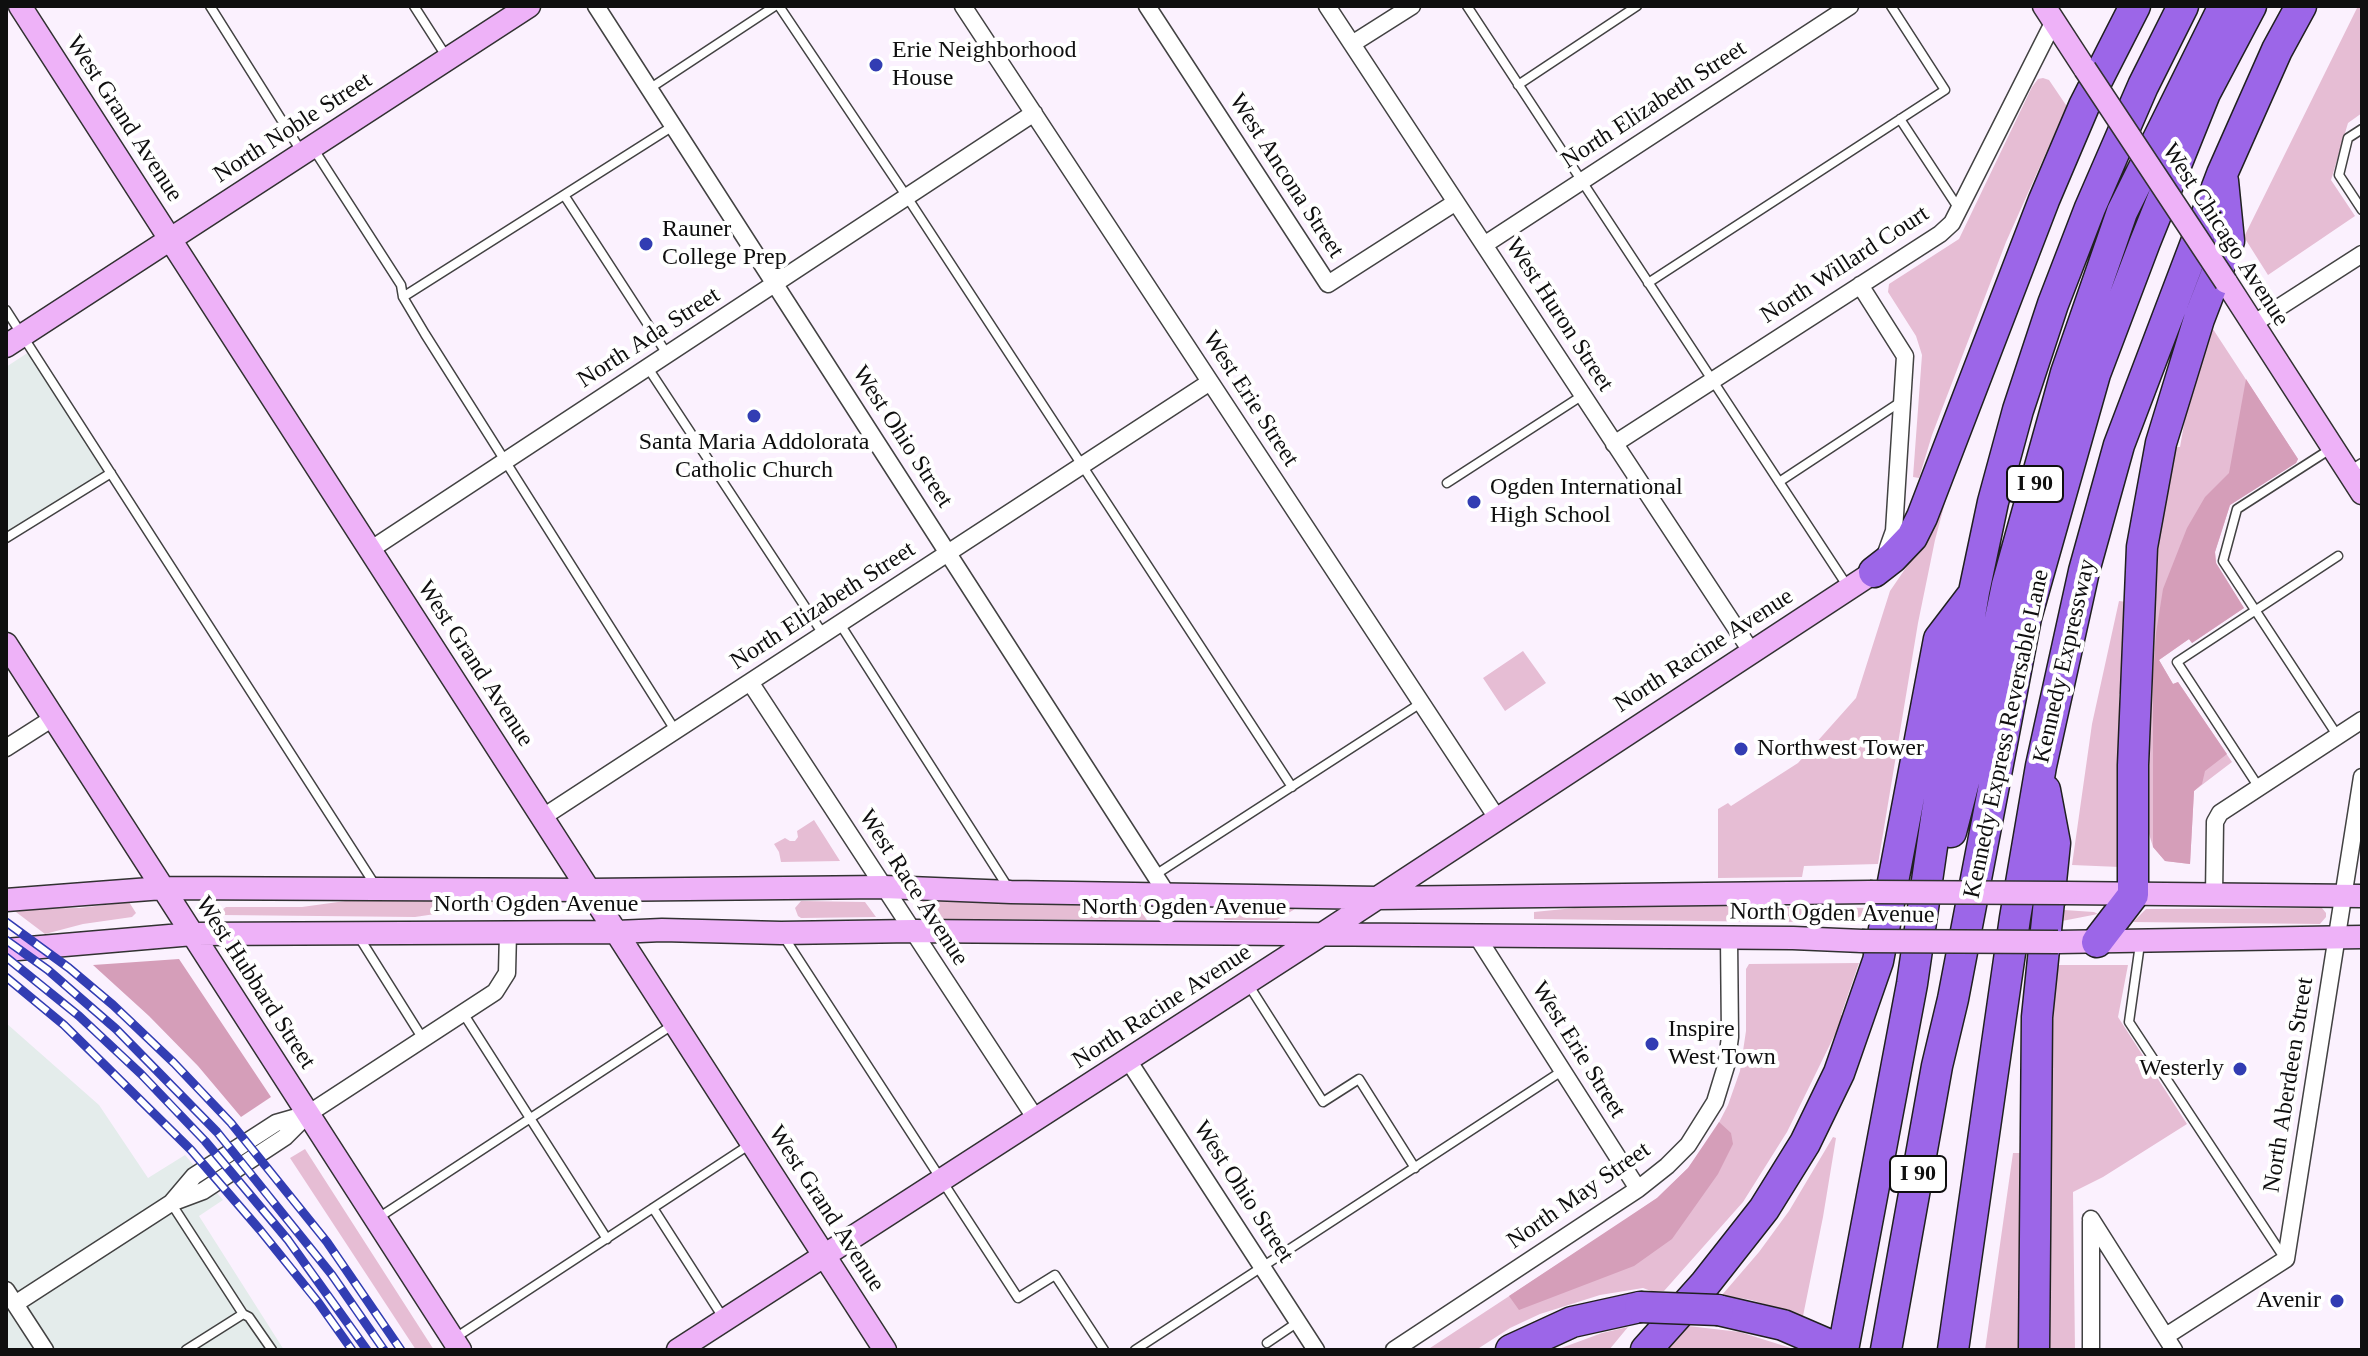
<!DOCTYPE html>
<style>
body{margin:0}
#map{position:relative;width:2368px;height:1356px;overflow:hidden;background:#fbf1fe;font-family:"Times New Roman",serif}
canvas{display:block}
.frame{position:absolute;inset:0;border:8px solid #0f0f0f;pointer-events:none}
</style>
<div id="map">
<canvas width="2368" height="1356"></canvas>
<div class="frame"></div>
</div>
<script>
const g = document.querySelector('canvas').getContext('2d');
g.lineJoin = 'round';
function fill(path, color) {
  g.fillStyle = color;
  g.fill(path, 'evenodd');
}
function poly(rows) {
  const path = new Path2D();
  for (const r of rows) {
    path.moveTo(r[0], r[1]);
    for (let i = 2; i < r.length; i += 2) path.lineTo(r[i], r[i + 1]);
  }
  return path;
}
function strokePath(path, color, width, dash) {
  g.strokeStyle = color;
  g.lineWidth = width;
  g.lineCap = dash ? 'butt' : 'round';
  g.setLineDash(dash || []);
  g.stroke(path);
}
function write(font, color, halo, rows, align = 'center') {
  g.font = font + ' "Times New Roman",serif';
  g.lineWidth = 8;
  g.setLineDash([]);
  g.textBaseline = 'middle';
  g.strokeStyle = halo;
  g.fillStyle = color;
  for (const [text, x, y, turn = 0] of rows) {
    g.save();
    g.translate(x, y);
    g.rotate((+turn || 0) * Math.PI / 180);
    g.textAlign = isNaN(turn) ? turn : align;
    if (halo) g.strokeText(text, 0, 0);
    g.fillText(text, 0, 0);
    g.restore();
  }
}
fill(poly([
 [32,350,111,473,6,538,6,367],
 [6,1023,99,1105,148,1178,185,1155,223,1200,199,1216,284,1350,6,1350]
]), '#e4eceb');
fill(poly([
 [2358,6,2362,6,2362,113,2348,123,2331,180,2355,216,2268,275,2244,237],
 [2043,78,2049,80,2070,111,2058,126,2006,242,1932,435,1919,478,1913,477,1922,355,1916,336,1888,292,1889,284,1959,239,2032,87,2038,79],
 [2207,320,2298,459,2296,463,2230,505,2215,552,2216,563,2244,608,2192,643,2189,639,2159,660,2173,684,2178,682,2232,762,2194,791,2190,864,2165,861,2153,847,2146,824,2150,588,2173,447,2180,447,2191,385],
 [1960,446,1935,540,1918,623,1878,864,1804,866,1802,877,1718,878,1718,809,1728,803,1731,806,1798,763,1856,698,1890,591,1916,553],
 [2119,601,2127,602,2123,693,2119,694,2120,867,2072,865,2092,724],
 [1523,651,1546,683,1505,711,1483,678],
 [814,820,840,861,781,862,779,852,774,844,785,838,790,841,795,841,798,837,797,831],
 [367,898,502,902,502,904,415,917,222,915,219,912,226,907,302,907],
 [801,901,865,902,876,917,801,918,798,916,795,908],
 [922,901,1134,901,1147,920,933,919],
 [1224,901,1303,904,1277,920,1224,920],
 [129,902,136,913,132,917,83,924,45,934,12,909,79,908],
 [1615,904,1868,908,1866,920,1785,922,1534,919,1534,912],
 [2322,908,2326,913,2326,917,2320,924,2133,922,2146,909],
 [2064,910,2094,912,2098,914,2062,921],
 [1859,963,1841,1015,1844,1016,1787,1132,1743,1202,1664,1291,1651,1291,1643,1288,1600,1295,1540,1314,1510,1328,1476,1350,1427,1350,1619,1224,1657,1198,1688,1168,1712,1136,1728,1105,1740,1071,1746,1031,1746,969,1749,964],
 [2051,965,2128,965,2118,1017,2187,1124,2103,1177,2073,1192,2075,1350,2049,1350],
 [1833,1137,1836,1138,1823,1217,1803,1316,1751,1300,1722,1295,1759,1252,1789,1211],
 [305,1149,434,1350,416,1350,290,1158],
 [2013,1153,2021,1153,2020,1350,1985,1350],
 [1688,1326,1740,1332,1797,1350,1668,1350],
 [1628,1327,1609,1350,1556,1350,1602,1333]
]), '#e6bdd4');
fill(poly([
 [2246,379,2298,459,2296,463,2230,505,2215,552,2216,563,2244,608,2192,643,2189,639,2159,660,2173,684,2178,682,2227,754,2205,771,2202,784,2194,791,2190,864,2165,861,2153,847,2153,677,2156,633,2163,589,2187,528,2205,497,2229,473],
 [179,959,271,1097,241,1117,198,1066,149,1016,93,965],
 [1719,1122,1731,1133,1733,1144,1718,1174,1672,1239,1634,1266,1519,1310,1509,1296,1657,1198,1688,1168]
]), '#d59eb9');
const lane = poly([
 [210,6,301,151],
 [414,6,446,56],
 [779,6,907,197,1292,787],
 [1467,6,1848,587],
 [1518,85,1637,6],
 [649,89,775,6],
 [1900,119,1959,209],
 [2362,129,2348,138,2339,175,2362,210],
 [313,148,401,285,403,297,425,334,675,730],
 [564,195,667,354],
 [1648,283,1945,90,1891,6],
 [403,297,673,126],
 [6,310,375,885],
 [648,368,823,634],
 [2332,448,2237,509,2223,561,2337,735],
 [2349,471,2362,463],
 [1779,482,1902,401],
 [1447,483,1583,395],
 [6,538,111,473],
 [840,624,1009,889],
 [2258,786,2177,662,2338,556],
 [1155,875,1421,703],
 [359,937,423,1039],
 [784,937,1018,1298,1055,1275,1104,1350],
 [2140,944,2129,1022,2285,1259],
 [1248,984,1323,1102,1359,1079,1415,1168],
 [463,1013,607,1239],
 [171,1203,243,1314,249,1317,272,1350],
 [653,1208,724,1319],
 [378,1218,674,1024],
 [455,1338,752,1143],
 [1267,1343,1298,1322],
 [186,1350,243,1314],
 [1135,1350,1562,1071]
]);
const street = poly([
 [596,6,1167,894],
 [963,6,1497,818],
 [1147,6,1328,284,1456,202],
 [1327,6,1751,651],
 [1352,44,1412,6],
 [1484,245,1850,6],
 [1860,285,1905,356,1894,531,1885,556],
 [2253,324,2362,254],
 [1614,444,1940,234,1952,223,2054,21],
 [370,550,1034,113],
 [750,682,1036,1119],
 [6,748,53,718],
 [543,817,1210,382],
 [2214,896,2215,822,2220,813,2362,720],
 [1478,938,1638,1189],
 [1128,1060,1316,1350],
 [172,1202,194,1176,276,1123,304,1115],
 [2091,1219,2174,1350],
 [2091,1221,2091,1350],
 [6,1290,45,1350],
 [15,1304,171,1203,203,1191,285,1137,308,1114,495,992,507,973,508,932],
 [2166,1336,2286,1259,2362,777],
 [1394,1350,1638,1189,1667,1166,1688,1145,1715,1102,1726,1066,1730,1037,1729,938]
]);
const secondary = poly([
 [20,6,885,1350],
 [2044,6,2085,69],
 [2226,282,2362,493],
 [6,346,529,6],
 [6,644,460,1350],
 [2066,893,2362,896],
 [6,900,163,888,589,890,884,887,1011,892,1378,898,1870,892],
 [2058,942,2362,937],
 [6,950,193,934,617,932,662,930,781,933,913,931,1793,938,1862,941],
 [678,1350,1321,935,1874,572]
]);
const highway = poly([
 [1874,572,1892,558,1912,537,1922,517,2044,200,2084,106,2135,6],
 [1951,832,1975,739,2007,585,2066,373,2122,212,2224,6],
 [2097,942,2133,895,2133,765,2142,547,2161,443,2199,319,2229,241,2223,181],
 [1718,1310,1783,1325,1841,1350],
 [1511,1350,1572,1322,1640,1307],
 [1646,1350,1705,1284,1764,1209,1805,1143,1839,1073,1878,961,1939,639,1971,597],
 [1843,1350,1912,984,1937,812,1974,592,1993,502,2018,410,2053,304,2090,208,2143,86,2183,6],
 [1886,1350,1937,1066,1953,999,2026,618,2095,374,2145,242,2205,93,2251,6],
 [1953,1350,2015,918,2041,766,2084,571,2119,445,2222,174,2277,50,2301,6],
 [2034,1350,2037,1017,2055,843,2045,790]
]);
strokePath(lane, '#424242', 11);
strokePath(street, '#424242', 19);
strokePath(secondary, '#313131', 25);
strokePath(highway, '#202020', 33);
strokePath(lane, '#fff', 8);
strokePath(street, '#fff', 16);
strokePath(secondary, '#eeb2f8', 22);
strokePath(highway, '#9c66e8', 30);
const rail = poly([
 [6,922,69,968,113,1005,174,1063,231,1123,327,1242,401,1350],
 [6,940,48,970,116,1029,217,1132,332,1275,384,1350],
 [6,957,79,1016,141,1074,205,1141,288,1240,367,1350],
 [6,977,64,1025,191,1150,260,1230,318,1302,352,1350]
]);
strokePath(rail, '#323db3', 9);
strokePath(rail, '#fff', 6, [18]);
const secondaryBridge = poly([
 [2085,69,2226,282],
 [1870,892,2066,893],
 [1862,941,2058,942]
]);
const highwayBridge = poly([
 [1640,1307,1718,1310]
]);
strokePath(secondaryBridge, '#313131', 25, []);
strokePath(highwayBridge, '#202020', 33, []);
strokePath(secondaryBridge, '#eeb2f8', 22);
strokePath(highwayBridge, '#9c66e8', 30);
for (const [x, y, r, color] of [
 [876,65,8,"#323db3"],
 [646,244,8,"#323db3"],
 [754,416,8,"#323db3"],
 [1474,502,8,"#323db3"],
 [1741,749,8,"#323db3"],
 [1652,1044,8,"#323db3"],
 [2240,1069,8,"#323db3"],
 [2337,1301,8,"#323db3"]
]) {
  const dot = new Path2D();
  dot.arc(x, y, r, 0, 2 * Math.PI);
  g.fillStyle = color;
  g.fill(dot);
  strokePath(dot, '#fff', 3);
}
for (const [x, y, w] of [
 [2035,484,56],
 [1918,1174,56]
]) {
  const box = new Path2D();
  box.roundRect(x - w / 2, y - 18, w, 36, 6);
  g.fillStyle = '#fff';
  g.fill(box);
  strokePath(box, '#0f0f0f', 2);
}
write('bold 22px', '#0f0f0f', null, [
 ["I 90",2035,484],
 ["I 90",1918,1174]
]);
write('24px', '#0f0f0f', '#fff', [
 ["Erie Neighborhood",892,51],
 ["House",892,79],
 ["Rauner",662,230],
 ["College Prep",662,258],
 ["Santa Maria Addolorata",754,443,"center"],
 ["Catholic Church",754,471,"center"],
 ["Ogden International",1490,488],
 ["High School",1490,516],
 ["Northwest Tower",1757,749],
 ["Inspire",1668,1030],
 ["West Town",1668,1058],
 ["Westerly",2224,1069,"right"],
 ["Avenir",2321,1301,"right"]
], 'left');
write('24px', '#0f0f0f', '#fff', [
 ["North Elizabeth Street",1654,105,-33],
 ["West Grand Avenue",124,119,57],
 ["North Noble Street",293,128,-33],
 ["West Ancona Street",1286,176,57],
 ["West Chicago Avenue",2225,235,57],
 ["North Willard Court",1845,265,-33],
 ["West Huron Street",1559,315,57],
 ["North Ada Street",649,338,-33],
 ["West Erie Street",1250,399,57],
 ["West Ohio Street",902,437,57],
 ["North Elizabeth Street",823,606,-33],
 ["North Racine Avenue",1704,651,-33],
 ["Kennedy Expressway",2065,661,-77],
 ["West Grand Avenue",475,664,57],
 ["Kennedy Express Reversable Lane",2007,734,-78],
 ["West Race Avenue",913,888,57],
 ["North Ogden Avenue",536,905],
 ["North Ogden Avenue",1184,908],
 ["North Ogden Avenue",1832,914,1],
 ["West Hubbard Street",255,983,57],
 ["North Racine Avenue",1162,1007,-33],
 ["West Erie Street",1578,1050,58],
 ["North Aberdeen Street",2289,1085,-81],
 ["West Ohio Street",1243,1192,57],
 ["North May Street",1579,1196,-35],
 ["West Grand Avenue",826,1209,57]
]);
</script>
